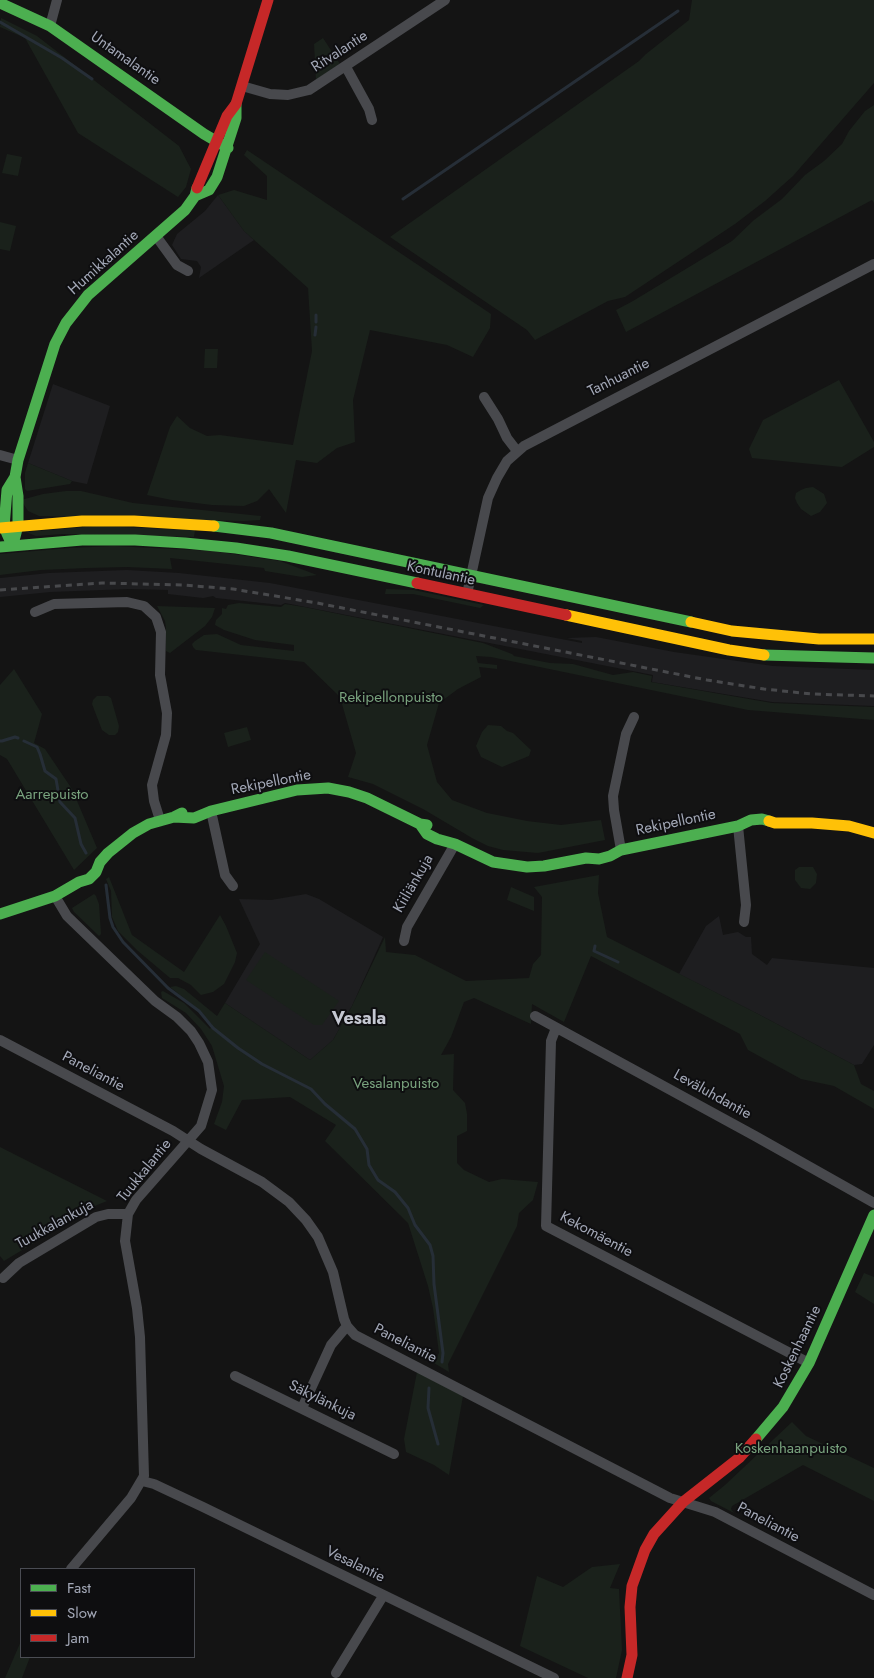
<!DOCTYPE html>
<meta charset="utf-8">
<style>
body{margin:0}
#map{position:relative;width:874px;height:1678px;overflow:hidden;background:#141414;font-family:Jost,sans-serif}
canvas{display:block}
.legend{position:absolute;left:20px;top:1568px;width:175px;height:90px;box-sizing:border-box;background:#0e0e10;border:1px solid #4a4c53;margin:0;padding:6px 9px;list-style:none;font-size:15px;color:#a3a8b7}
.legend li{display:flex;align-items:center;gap:10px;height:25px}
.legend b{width:25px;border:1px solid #4a4c53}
</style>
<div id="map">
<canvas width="874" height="1678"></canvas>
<ul class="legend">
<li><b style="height:6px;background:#4caf50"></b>Fast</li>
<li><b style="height:6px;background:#ffc107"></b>Slow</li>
<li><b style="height:6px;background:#c62828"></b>Jam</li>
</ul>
</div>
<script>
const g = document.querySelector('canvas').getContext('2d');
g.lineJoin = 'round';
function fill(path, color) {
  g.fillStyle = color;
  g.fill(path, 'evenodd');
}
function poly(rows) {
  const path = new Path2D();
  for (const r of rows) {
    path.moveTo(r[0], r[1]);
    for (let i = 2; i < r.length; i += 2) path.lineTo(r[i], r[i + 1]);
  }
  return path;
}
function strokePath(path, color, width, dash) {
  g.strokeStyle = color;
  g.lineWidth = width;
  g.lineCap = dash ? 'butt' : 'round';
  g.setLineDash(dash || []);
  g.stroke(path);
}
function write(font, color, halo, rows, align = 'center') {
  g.font = font + ' Jost,sans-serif';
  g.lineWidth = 4;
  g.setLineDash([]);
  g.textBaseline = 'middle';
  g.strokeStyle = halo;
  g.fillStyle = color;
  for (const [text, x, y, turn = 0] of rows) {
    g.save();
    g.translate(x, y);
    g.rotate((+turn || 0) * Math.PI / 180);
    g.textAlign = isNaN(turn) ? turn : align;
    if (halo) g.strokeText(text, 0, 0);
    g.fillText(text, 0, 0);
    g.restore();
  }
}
fill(poly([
 [218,195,244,231,254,240,199,278,201,267,197,261,181,259,172,245,177,234,205,211],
 [53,384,110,406,87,484,72,481,28,463],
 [127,570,179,573,270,583,582,643,582,641,567,638,596,637,674,652,773,666,874,670,874,706,772,702,652,682,653,675,285,603,281,605,216,598,213,596,203,598,168,594,168,590,129,589,50,592,0,597,0,578,49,573],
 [306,894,319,899,383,937,352,1006,333,1040,310,1060,225,1003,260,944,239,899,271,900],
 [719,916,723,935,738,932,746,937,751,937,752,954,767,965,772,958,874,968,874,1045,862,1064,854,1065,760,1015,679,974,706,926]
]), '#1e1e20');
fill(poly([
 [692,0,874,0,874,83,793,176,765,201,735,224,625,297,608,301,535,340,527,330,390,237,639,61,646,54,689,20],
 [1,18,37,36,179,146,191,169,186,187,178,197,78,133,25,38,0,27],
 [323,38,340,64,316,80,314,44],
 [874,105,874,203,872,200,626,332,616,310,633,301,732,241,754,220,782,199,805,175,824,161,842,144,849,131,865,111],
 [247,150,491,314,490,328,473,357,447,345,370,330,353,400,355,442,337,448,317,463,296,460,286,513,269,489,257,501,244,506,212,505,172,500,147,495,170,427,177,416,190,428,207,436,220,435,293,445,312,351,308,288,244,231,218,195,234,190,267,200,267,176,244,155],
 [7,154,22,157,18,176,2,173],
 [0,222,16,226,10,251,0,249],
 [205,349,218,349,217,368,204,368],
 [839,380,874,442,874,447,842,467,752,458,749,449,763,420],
 [28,463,72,481,70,484,27,491,25,489,25,473],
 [813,487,824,494,827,503,820,512,811,516,801,509,797,503,795,498,796,493,801,490,806,488],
 [66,491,81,491,133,503,261,516,260,520,244,521,39,516,28,511,21,500,43,494],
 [96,526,195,530,194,537,63,534,36,536,26,532],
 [114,546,213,551,280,561,317,575,302,577,265,571,264,568,170,558,172,569,127,567,87,568,41,570,0,575,0,554,69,548],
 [386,589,414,590,484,605,480,608,413,594,385,594],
 [239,603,281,607,285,604,304,607,483,643,512,654,514,656,550,663,573,664,613,675,633,672,652,676,651,682,772,703,874,707,874,720,748,710,491,657,476,656,478,663,497,665,497,669,479,667,481,677,458,689,439,703,427,745,437,782,452,800,487,813,527,821,561,825,601,820,605,840,538,853,503,850,488,846,472,838,423,809,373,784,348,777,356,753,340,697,304,662,196,650,193,647,192,644,195,641,204,635,217,634,241,645,294,651,294,645,255,640,224,630,215,625,216,620,222,614,222,608,226,609,228,605],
 [157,606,215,608,212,617,205,626,170,653,166,651,166,628,165,621],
 [14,669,42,714,34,743,45,749,72,789,97,848,74,870,7,759,0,755,0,685],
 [97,696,108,696,111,698,119,726,118,732,115,735,109,735,102,730,92,704,93,700],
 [488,725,501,726,507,731,513,733,531,750,529,756,502,767,481,757,476,746,482,732],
 [247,727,251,740,228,747,224,733],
 [799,867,813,867,817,874,816,883,810,889,801,888,795,880,795,870],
 [599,875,598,893,607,937,760,1015,854,1065,861,1084,874,1091,874,1109,834,1086,801,1079,748,1050,740,1034,591,956,564,1022,532,1004,531,1024,474,998,464,1002,451,1037,441,1055,454,1054,453,1090,465,1103,467,1114,467,1131,457,1136,457,1163,464,1170,489,1182,502,1179,538,1182,533,1200,519,1213,517,1226,448,1364,449,1372,434,1363,439,1353,433,1308,428,1286,408,1223,325,1141,336,1125,290,1097,242,1100,226,1130,214,1124,222,1102,224,1086,212,1046,201,1029,186,1013,162,998,161,992,163,991,184,1003,210,1029,212,1025,200,1011,170,987,176,986,184,989,217,1016,225,1003,310,1060,333,1040,352,1006,385,937,386,952,415,955,466,981,529,978,533,964,541,955,542,897,534,887],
 [109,877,132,935,184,972,220,915,226,926,237,953,235,962,224,984,213,992,201,995,191,985,178,978,170,978,138,951,118,931,112,917,111,891,106,879],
 [511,887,534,897,534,911,507,900],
 [94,894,96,896,99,904,101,934,99,936,74,912,72,908],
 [265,952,339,1001,322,1025,314,1025,246,980],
 [0,1147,107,1201,97,1205,4,1261,0,1256],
 [864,1273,874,1277,874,1304,855,1292],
 [417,1372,463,1396,449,1475,434,1465,406,1452,404,1439],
 [792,1422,806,1436,874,1468,874,1501,803,1465,732,1506,731,1509,734,1513,711,1501,709,1498,725,1485],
 [620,1564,610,1588,619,1589,622,1650,616,1678,588,1678,520,1646,537,1576,563,1587,592,1567],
 [21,1641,21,1657,30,1657,22,1678,5,1678]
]), '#1a211b');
strokePath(poly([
 [0,22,62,58,92,79],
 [403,199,678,11],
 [316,322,316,315],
 [315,335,316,327],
 [0,741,2,741,15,737,18,738],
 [24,741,37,747,40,754,45,771,56,779,60,802,75,818,81,844,86,853],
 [106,885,110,918,113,927,123,942,168,988,199,1011,213,1028,238,1048,262,1064,311,1089,325,1104,355,1129,367,1149,369,1165,378,1180,395,1192,408,1208,415,1225,430,1245,433,1256,434,1284,443,1353,442,1362],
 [595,946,594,951,618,962],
 [429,1388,428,1408,438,1444]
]), '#262e37', 3);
strokePath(poly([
 [50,26,57,0],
 [346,67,369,109,372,120],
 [242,86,270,94,288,95,309,90,445,0],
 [156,236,177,265,188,271],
 [484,397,498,419,507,438,517,451],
 [0,455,18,460],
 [467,594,488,498,497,478,507,461,524,446,874,264],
 [35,612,54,604,127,602,144,606,156,617,161,632,160,675,167,713,166,735,152,785,154,801,160,820],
 [211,811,225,875,233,886],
 [738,826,746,905,744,922],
 [621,850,614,810,613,796,626,734,634,717],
 [55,896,67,916,155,1001,177,1017,191,1031,199,1043,208,1062,212,1090,201,1126,136,1200,128,1214,125,1241,137,1308,140,1337,144,1476,131,1498,71,1569],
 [404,941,407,927,455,844],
 [535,1016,755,1136,874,1203],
 [556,1028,551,1041,546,1226,809,1363],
 [0,1040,173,1131,201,1149,262,1182,289,1202,306,1220,318,1237,333,1272,344,1319,347,1326,355,1335,670,1498,715,1512,874,1595],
 [3,1278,19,1263,96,1217,108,1214,128,1214],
 [235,1376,394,1454],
 [302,1408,331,1345,347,1326],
 [142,1481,154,1484,203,1507,554,1678],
 [336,1673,383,1596]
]), '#48494d', 10);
strokePath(poly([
 [0,3,50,26,204,134,228,148],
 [195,196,209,190,217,177,236,118,236,104],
 [15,477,18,496,18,525,15,537],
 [214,526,271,533,691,622],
 [12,545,4,527,7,490,15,477,18,460,55,344,66,323,88,295,185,210,195,196,197,188],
 [0,547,82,540,135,540,185,543,236,548,288,556,417,583],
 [764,655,874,658],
 [174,817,194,818,211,811,297,790,328,788,349,792,367,798,420,824,427,825],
 [420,824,427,834,437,839,455,844,493,862,527,867,544,866,586,858,599,859,610,856,621,850,738,826,751,820,762,819,769,821],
 [0,914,55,896,79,882,89,879,96,872,100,862,108,853,133,833,149,824,174,817,182,813],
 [756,1439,783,1407,809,1363,874,1215]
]), '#4caf50', 11);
strokePath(poly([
 [0,528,82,521,134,521,214,526],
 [566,615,729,650,764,655],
 [691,622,732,631,819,639,874,639],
 [769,821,775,823,812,823,849,826,874,833]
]), '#ffc107', 11);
strokePath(poly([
 [197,188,227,116,236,104,268,0],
 [417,583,566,615],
 [627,1678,632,1655,630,1607,632,1586,645,1550,654,1534,683,1502,739,1458,756,1439]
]), '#c62828', 11);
strokePath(poly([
 [0,590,102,583,182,585,233,589,317,603,707,680,764,689,812,694,874,696]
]), '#48494c', 3, [6, 5]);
write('15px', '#a3a8b7', '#0e0e10', [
 ["Ritvalantie",340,52,-33],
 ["Untamalantie",125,59,35],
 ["Humikkalantie",104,263,-42],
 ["Tanhuantie",619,378,-27],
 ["Kontulantie",441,574,12],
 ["Rekipellontie",271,783,-11],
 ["Rekipellontie",676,823,-12],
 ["Kiiliänkuja",414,884,-60],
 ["Paneliantie",93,1072,28],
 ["Leväluhdantie",712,1095,29],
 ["Tuukkalantie",145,1171,-51],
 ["Tuukkalankuja",55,1225,-29],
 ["Kekomäentie",596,1235,28],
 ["Paneliantie",405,1344,27],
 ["Koskenhaantie",798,1347,-64],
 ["Säkylänkuja",322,1401,26],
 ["Paneliantie",768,1523,28],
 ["Vesalantie",355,1565,26]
]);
write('15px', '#79a37e', '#0e0e10', [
 ["Rekipellonpuisto",391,698],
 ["Aarrepuisto",52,795],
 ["Vesalanpuisto",396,1084],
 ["Koskenhaanpuisto",791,1449]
]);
write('bold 18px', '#c5c8d2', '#0e0e10', [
 ["Vesala",359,1020]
]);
</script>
